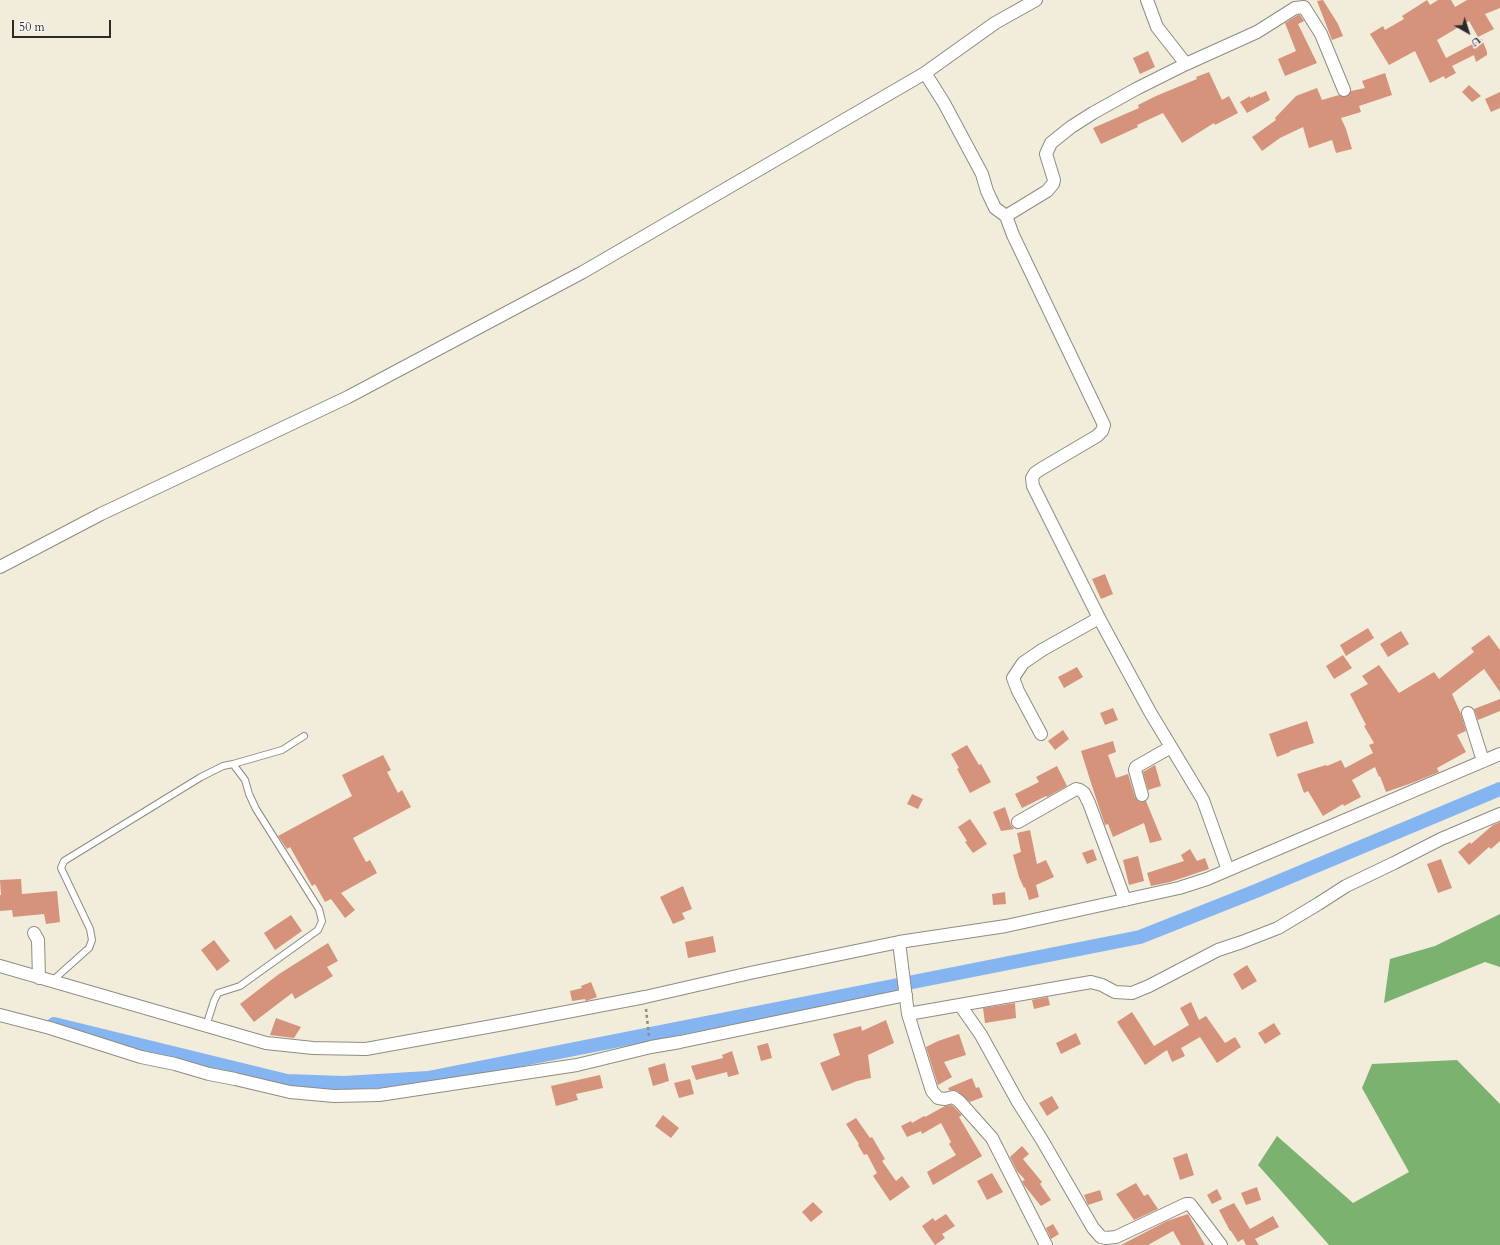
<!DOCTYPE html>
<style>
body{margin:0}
#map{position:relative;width:1500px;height:1245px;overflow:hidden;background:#f2ecdb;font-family:Cardo,serif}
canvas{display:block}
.north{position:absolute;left:1448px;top:12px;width:40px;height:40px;-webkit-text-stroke:3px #f6f6f2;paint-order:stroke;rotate:141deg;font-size:11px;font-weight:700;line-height:16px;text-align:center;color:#2b2b2b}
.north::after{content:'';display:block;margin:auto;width:14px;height:18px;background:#2b2b2b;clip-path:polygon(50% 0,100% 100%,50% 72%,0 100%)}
.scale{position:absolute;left:12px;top:20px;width:99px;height:18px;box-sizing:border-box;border:2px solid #2b2b2b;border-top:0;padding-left:5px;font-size:12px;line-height:14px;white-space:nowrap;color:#2b2b2b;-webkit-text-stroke:3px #f6f6f2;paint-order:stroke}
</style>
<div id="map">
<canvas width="1500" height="1245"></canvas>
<div class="north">U</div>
<div class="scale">50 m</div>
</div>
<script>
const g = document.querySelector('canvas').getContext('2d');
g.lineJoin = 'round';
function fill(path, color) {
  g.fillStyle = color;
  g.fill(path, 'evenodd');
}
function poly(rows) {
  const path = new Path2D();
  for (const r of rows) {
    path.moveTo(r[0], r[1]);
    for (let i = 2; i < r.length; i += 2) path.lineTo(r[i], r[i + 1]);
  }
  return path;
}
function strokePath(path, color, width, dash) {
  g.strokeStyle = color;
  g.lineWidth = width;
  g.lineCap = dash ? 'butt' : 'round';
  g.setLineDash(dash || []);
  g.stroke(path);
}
fill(poly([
 [1500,914,1500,967,1485,962,1384,1003,1390,959,1435,946],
 [1457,1060,1500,1104,1500,1245,1329,1245,1258,1165,1277,1136,1353,1203,1409,1172,1362,1088,1372,1064]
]), '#7bb26f');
strokePath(poly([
 [54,1024,287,1081,344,1083,428,1078,1140,937,1256,891,1500,789]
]), '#85b5f0', 14);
fill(poly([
 [1323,0,1338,24,1343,36,1332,40,1317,1],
 [1427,0,1430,5,1438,0,1451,0,1455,7,1467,0,1500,0,1500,8,1485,14,1494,29,1478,37,1469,21,1437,40,1446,58,1482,39,1487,52,1487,55,1476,62,1474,55,1452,66,1456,73,1445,79,1444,76,1430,83,1415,51,1389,65,1370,34,1383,26,1385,30,1404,19,1402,16],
 [1298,15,1300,15,1304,21,1298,24,1317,63,1285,76,1278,59,1296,51,1285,23],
 [1148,51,1155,67,1140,74,1133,58],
 [1209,72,1222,100,1229,96,1238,113,1215,125,1214,123,1182,143,1163,113,1137,125,1138,127,1101,144,1093,128,1139,108,1138,105,1156,96,1197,79,1196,77],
 [1385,73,1392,95,1359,106,1361,112,1341,118,1346,129,1352,149,1336,153,1332,140,1309,148,1303,127,1280,138,1262,151,1252,137,1276,120,1275,118,1296,96,1317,88,1322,100,1339,95,1343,97,1346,97,1351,91,1365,88,1362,81],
 [1469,85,1481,96,1472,102,1462,92],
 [1266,91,1270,100,1247,113,1240,102,1250,96,1250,98],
 [1500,92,1500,108,1491,112,1485,99],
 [1105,574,1113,594,1101,599,1092,579],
 [1368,628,1374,638,1346,656,1340,645],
 [1401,631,1409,644,1388,657,1380,644],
 [1489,635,1500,650,1500,692,1484,669,1452,694,1461,714,1466,731,1457,735,1466,752,1437,768,1439,772,1412,783,1386,792,1380,776,1379,777,1375,767,1352,780,1361,797,1344,806,1343,804,1323,816,1308,791,1304,793,1297,774,1326,765,1327,766,1341,760,1345,768,1373,753,1369,745,1374,743,1364,726,1366,725,1350,694,1368,684,1362,676,1379,665,1399,693,1434,672,1439,679,1474,652,1471,648],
 [1343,655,1352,668,1334,679,1326,666],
 [1077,667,1083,677,1064,688,1058,677],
 [1500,699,1500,711,1478,720,1474,709],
 [1113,708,1118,720,1105,725,1100,713],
 [1307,721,1314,743,1290,751,1290,752,1277,757,1269,734],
 [1063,730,1069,739,1055,750,1048,741],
 [1113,741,1116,752,1108,755,1116,778,1128,774,1135,797,1140,802,1146,801,1162,840,1150,843,1144,823,1113,837,1108,824,1105,825,1092,786,1081,751],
 [967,745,979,765,981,764,991,782,970,793,957,769,959,768,951,754],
 [383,755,391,770,387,772,398,793,402,790,411,807,353,838,366,862,370,860,377,873,341,893,355,910,345,918,331,899,325,902,315,884,312,886,290,847,287,849,278,836,352,796,342,775],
 [1155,765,1161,786,1148,790,1143,772],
 [1057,766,1067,786,1047,797,1046,796,1022,808,1015,794,1039,782,1036,777],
 [912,794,923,799,918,809,907,804],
 [1005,807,1011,825,1014,829,1001,831,993,812],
 [970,819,987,844,973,853,965,842,967,841,958,827],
 [1500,822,1500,841,1491,849,1489,847,1469,865,1458,852,1470,842,1471,844,1493,825],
 [1030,830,1037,864,1046,860,1054,877,1036,885,1039,897,1029,900,1025,887,1024,888,1019,877,1013,855,1021,852,1017,833],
 [1093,849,1097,860,1087,864,1082,853],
 [1190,849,1197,861,1205,858,1209,869,1170,882,1151,886,1147,873,1184,861,1181,855],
 [1138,856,1144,881,1129,885,1123,860],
 [1441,859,1452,888,1438,893,1427,864],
 [21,879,22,894,57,891,60,922,46,924,44,914,13,917,12,910,0,911,0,895,1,895,0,880],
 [683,886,692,909,682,913,685,919,673,924,660,897],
 [1005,892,1006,904,993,905,992,894],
 [291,915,302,931,275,950,264,933],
 [713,936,716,952,688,958,685,942],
 [214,940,230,961,217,971,201,950],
 [328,943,338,961,327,967,333,976,295,999,292,993,254,1022,240,1004,279,974],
 [1247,965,1257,981,1242,990,1233,974],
 [591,982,597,997,586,1001,585,999,572,1001,570,991,582,988,581,986],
 [1048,997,1050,1005,1034,1009,1032,1000],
 [1191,1002,1199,1020,1206,1016,1225,1043,1235,1037,1241,1047,1217,1063,1200,1037,1181,1048,1185,1056,1172,1062,1167,1050,1145,1065,1117,1022,1132,1012,1154,1046,1189,1025,1180,1008],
 [1015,1003,1016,1018,985,1023,983,1008],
 [276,1018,301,1027,294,1038,270,1035],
 [886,1020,894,1043,868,1055,871,1078,857,1081,832,1091,820,1063,840,1055,833,1034,861,1026,862,1031],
 [1274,1023,1281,1034,1265,1044,1258,1033],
 [1076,1033,1081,1044,1061,1054,1056,1043],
 [959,1034,966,1055,944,1062,952,1077,938,1085,926,1047,938,1041],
 [768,1043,772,1058,761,1061,757,1046],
 [732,1051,739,1074,728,1077,727,1072,696,1080,691,1066,723,1058,722,1055],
 [665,1063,669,1081,653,1086,648,1068],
 [600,1075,603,1088,576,1094,578,1100,556,1106,551,1086],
 [972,1078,976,1088,979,1087,983,1097,970,1102,957,1091,949,1090,948,1088],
 [690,1079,694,1094,679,1098,674,1083],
 [1052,1096,1059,1108,1047,1116,1039,1103],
 [952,1105,962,1115,959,1117,982,1156,933,1185,927,1172,956,1155,949,1144,951,1142,941,1123,922,1134,921,1131,907,1137,901,1126,911,1121,912,1123,924,1116,925,1117,945,1106],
 [663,1115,679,1128,671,1138,655,1126],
 [856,1118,870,1138,872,1137,885,1159,882,1161,896,1181,902,1176,910,1187,890,1201,873,1176,877,1173,867,1154,864,1155,858,1145,859,1144,846,1124],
 [1022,1146,1029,1154,1023,1159,1042,1182,1040,1184,1051,1200,1041,1206,1024,1185,1022,1181,1025,1180,1017,1171,1010,1157],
 [1187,1153,1194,1175,1180,1180,1173,1158],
 [992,1173,1003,1192,987,1200,977,1181],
 [1136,1183,1144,1196,1148,1194,1158,1209,1134,1220,1116,1194],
 [1257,1187,1261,1200,1246,1205,1241,1193],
 [1217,1189,1222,1199,1212,1204,1207,1195],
 [1100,1190,1103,1200,1088,1205,1084,1195],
 [813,1202,823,1212,811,1222,802,1212],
 [1234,1203,1250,1229,1273,1216,1279,1227,1255,1239,1259,1245,1246,1245,1243,1239,1238,1242,1231,1231,1230,1231,1219,1210],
 [946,1214,955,1226,942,1234,945,1238,935,1245,922,1226,933,1218,935,1221],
 [1188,1214,1205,1245,1181,1245,1173,1231,1148,1245,1121,1245,1167,1221],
 [1053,1224,1059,1234,1051,1239,1046,1228]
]), '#d4937a');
const lane = poly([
 [52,981,89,948,92,940,90,929,61,868,64,861,201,777,223,766,233,764],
 [206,1026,214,1001,218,993,240,986,318,930,322,921,319,909,256,809,249,794,245,780,233,764,282,750,304,736]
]);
const street = poly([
 [1147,0,1157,27,1186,64,1257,32,1295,8,1304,7,1321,34,1344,90],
 [925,73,995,23,1036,0],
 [0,567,101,514,348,397,583,272,925,73,944,103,982,174,987,191,995,208,1006,216],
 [1099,618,1150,712,1203,800,1228,870],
 [1468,713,1483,761],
 [1041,734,1018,691,1013,678,1023,663,1042,650,1099,618,1033,486,1032,478,1035,473,1041,469,1097,436,1102,431,1104,425,1013,235,1006,216,1047,191,1053,184,1054,180,1046,154,1051,143,1071,127,1093,113,1136,89,1186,64],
 [1142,795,1135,770,1136,767,1171,747],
 [1018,822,1076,789,1080,790,1084,793,1089,803,1125,900],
 [34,933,38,940,39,978],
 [899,942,908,1014,932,1091,938,1098,945,1099,953,1097,959,1101,992,1138,1046,1245],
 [0,966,266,1043,313,1048,366,1049,509,1023,645,997,750,973,899,942,1006,926,1179,888,1207,879,1500,754],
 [960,1005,981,1035,1018,1102,1042,1140,1093,1228,1101,1237,1106,1238,1116,1237,1186,1204,1190,1204,1221,1245],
 [908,1014,1091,982,1102,985,1115,992,1132,993,1149,986,1218,950,1242,942,1278,928,1318,904,1346,886,1394,863,1441,839,1500,814],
 [0,1015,50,1028,141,1057,175,1064,209,1074,235,1079,290,1092,334,1096,379,1095,577,1065,651,1047,680,1042,906,995]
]);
strokePath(lane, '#8e8c83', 8);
strokePath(street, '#8e8c83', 14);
strokePath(poly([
 [646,1009,649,1036]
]), '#8e8c83', 2.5, [3, 3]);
strokePath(lane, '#fff', 6);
strokePath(street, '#fff', 12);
</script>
